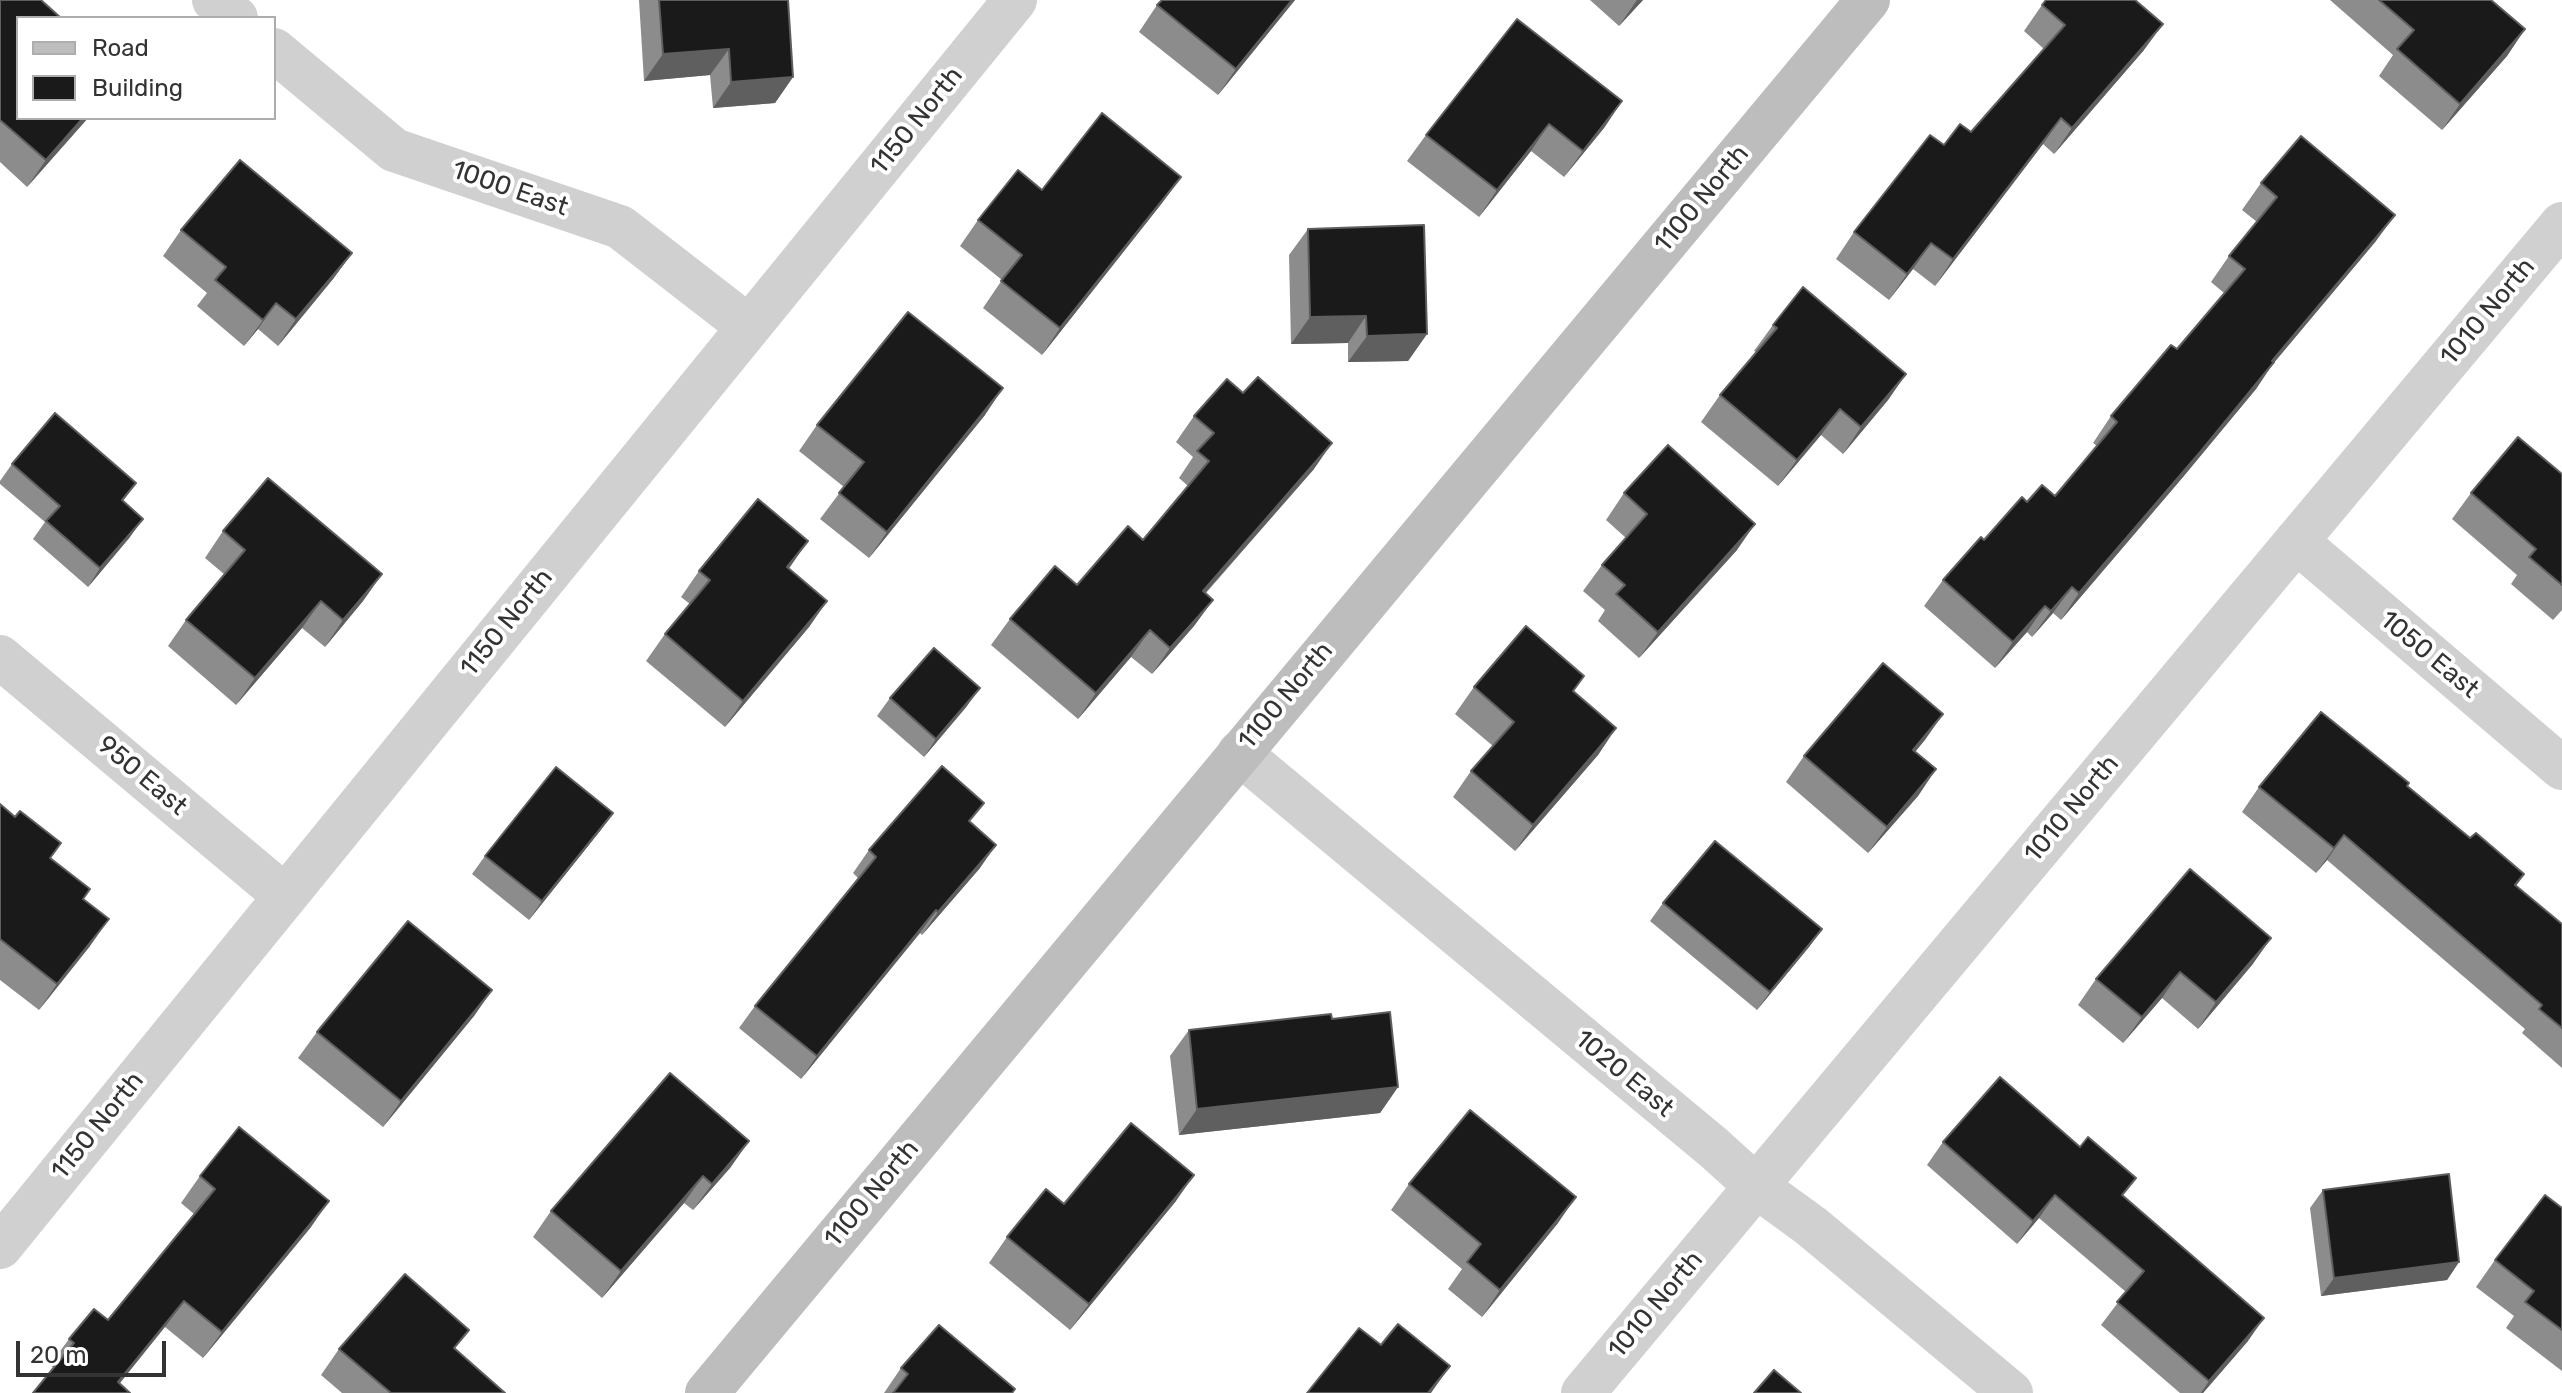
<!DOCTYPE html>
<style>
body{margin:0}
#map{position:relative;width:2562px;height:1393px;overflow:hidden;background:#fff;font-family:Rubik,sans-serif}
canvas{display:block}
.legend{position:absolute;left:16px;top:16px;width:260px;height:104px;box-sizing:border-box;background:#fff;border:2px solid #adadad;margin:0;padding:10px 14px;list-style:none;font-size:24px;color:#333}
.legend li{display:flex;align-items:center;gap:16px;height:40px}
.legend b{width:40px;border:2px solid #adadad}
.scale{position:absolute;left:16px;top:1341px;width:150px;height:36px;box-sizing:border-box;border:4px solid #333;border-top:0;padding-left:10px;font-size:24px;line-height:28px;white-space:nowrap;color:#333;-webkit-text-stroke:6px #fff;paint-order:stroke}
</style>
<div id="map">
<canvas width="2562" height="1393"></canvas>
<ul class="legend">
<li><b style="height:10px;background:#bdbdbd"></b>Road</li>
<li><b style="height:22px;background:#1a1a1a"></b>Building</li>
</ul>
<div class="scale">20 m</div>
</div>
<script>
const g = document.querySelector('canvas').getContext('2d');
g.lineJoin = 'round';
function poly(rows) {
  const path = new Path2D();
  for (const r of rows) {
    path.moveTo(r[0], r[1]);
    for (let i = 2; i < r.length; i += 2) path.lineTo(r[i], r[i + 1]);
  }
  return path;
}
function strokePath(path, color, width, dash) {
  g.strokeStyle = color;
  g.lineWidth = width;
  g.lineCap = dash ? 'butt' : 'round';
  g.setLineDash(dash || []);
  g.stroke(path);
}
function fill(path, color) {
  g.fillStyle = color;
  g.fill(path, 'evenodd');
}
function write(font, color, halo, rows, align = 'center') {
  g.font = font + ' Rubik,sans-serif';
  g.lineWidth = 8;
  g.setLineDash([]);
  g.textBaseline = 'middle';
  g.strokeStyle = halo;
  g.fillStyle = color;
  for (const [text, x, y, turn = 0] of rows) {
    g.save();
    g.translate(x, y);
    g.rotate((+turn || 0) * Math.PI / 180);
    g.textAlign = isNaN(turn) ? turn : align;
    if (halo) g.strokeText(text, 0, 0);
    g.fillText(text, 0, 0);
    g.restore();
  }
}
strokePath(poly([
 [214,0,236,18],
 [274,50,394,150,620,227,749,327],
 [2296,541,2562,768],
 [0,657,285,896],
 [1239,753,1714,1148,1756,1186,1811,1226,2011,1393],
 [0,1247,1015,0],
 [1583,1393,2562,224]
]), '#d0d0d0', 44);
strokePath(poly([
 [707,1393,1868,0]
]), '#bdbdbd', 44);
fill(poly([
 [0,0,18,18,88,118,27,187,0,162],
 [639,0,788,0,793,77,775,103,713,108,710,75,644,81],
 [1295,0,1218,95,1139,32,1157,5],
 [1590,0,1643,0,1619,26],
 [2330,0,2491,0,2525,29,2507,56,2442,130,2379,76,2393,55],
 [2042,5,2144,50,2054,154,2043,144,1935,286,1913,269,1889,300,1836,259,1854,232,1944,145,1971,132,2044,49,2024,31],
 [1622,101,1604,128,1564,177,1531,151,1479,217,1407,161,1426,135],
 [1181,177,1162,203,1042,355,983,308,1002,280,960,246,978,220,1042,190],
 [2261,183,2376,241,2272,365,2256,389,2183,477,2061,620,2053,613,2032,637,2027,632,1995,668,1924,606,1943,580,1984,540,2027,502,2055,496,2097,446,2093,443,2111,416,2177,349,2224,293,2211,282,2229,256,2257,222,2242,210],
 [1308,229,1427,334,1408,361,1348,362,1348,343,1291,344,1289,255],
 [181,230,352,253,333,279,278,346,258,329,244,346,197,306,207,293,163,256],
 [1773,325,1906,374,1888,400,1843,454,1821,435,1778,486,1701,422,1720,395,1756,352,1754,351],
 [985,415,869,558,820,519,844,487,799,451,817,425],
 [1194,416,1314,469,1206,593,1213,600,1194,626,1152,674,1131,657,1078,719,991,645,1010,619,1077,585,1143,540,1188,486,1179,478,1193,457,1176,442],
 [12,464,136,483,123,501,130,537,88,587,33,539,45,522,0,484,0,481],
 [2562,474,2562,610,2553,620,2511,584,2517,575,2452,519,2471,493],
 [1624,493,1737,550,1639,658,1598,621,1605,610,1583,591,1602,565,1626,538,1606,520],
 [223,531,382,574,363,601,325,647,302,628,236,705,168,646,186,620,224,574,205,558],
 [789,569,827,601,809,627,725,727,646,661,665,634,690,604,681,597,699,571],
 [1474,687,1574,692,1616,728,1598,755,1515,851,1453,797,1471,771,1493,746,1455,714],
 [890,698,967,706,924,757,877,716],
 [1943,714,1915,752,1936,769,1918,796,1868,853,1786,782,1804,756],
 [2407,786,2470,838,2524,874,2516,886,2562,924,2562,1068,2522,1033,2525,1029,2327,860,2316,873,2242,812,2259,787],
 [0,804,51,858,83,899,90,946,39,1010,0,980],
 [613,813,600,831,529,920,472,874,485,856],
 [970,822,980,868,922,935,920,933,801,1079,739,1028,755,1006,858,878,853,873,869,850],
 [1663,903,1822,929,1809,947,1757,1010,1650,921],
 [2271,938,2252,965,2198,1029,2162,998,2123,1043,2078,1005,2096,979],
 [492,990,474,1016,383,1127,298,1058,317,1032],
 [1332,1019,1398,1087,1380,1113,1179,1135,1170,1056,1189,1030],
 [749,1141,730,1168,693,1210,684,1203,602,1298,533,1237,551,1211],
 [1943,1142,2124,1197,2248,1341,2203,1393,2180,1393,2101,1325,2126,1292,2039,1218,2017,1244,1927,1165],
 [200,1176,311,1227,203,1358,165,1327,54,1368,50,1365,69,1339,108,1320,194,1214,181,1203],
 [1409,1184,1558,1223,1482,1317,1448,1289,1462,1269,1391,1210],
 [2323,1190,2459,1262,2447,1280,2321,1296,2310,1208],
 [1176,1201,1070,1330,989,1263,1007,1237,1064,1204],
 [2562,1208,2562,1371,2506,1328,2514,1316,2476,1287,2495,1260],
 [339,1349,455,1350,505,1393,342,1393,321,1375],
 [901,1368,1012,1393,884,1393]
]), '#8c8c8c');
fill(poly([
 [1292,0,1295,0,1218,95,1236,69],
 [1637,0,1643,0,1619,26],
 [2163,24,2144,50,2054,154,2072,128],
 [2525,29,2507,56,2442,130,2460,104],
 [729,49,710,75,644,81,663,54],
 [793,77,775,103,713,108,731,82],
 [1622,101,1604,128,1564,177,1583,151],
 [83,118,88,118,27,187,46,160],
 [2061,118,2043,144,1935,286,1953,259],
 [1549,124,1531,151,1479,217,1497,190],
 [1181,177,1162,203,1042,355,1060,328],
 [2395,215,2376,241,2272,365,2256,389,2183,477,2061,620,2079,593],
 [1931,243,1913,269,1889,300,1907,274],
 [352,253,333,279,278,346,296,319],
 [276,303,258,329,244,346,263,320],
 [1366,316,1348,343,1291,344,1310,317],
 [1427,334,1408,361,1348,362,1367,336],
 [1906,374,1888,400,1843,454,1861,427],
 [1003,388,985,415,869,558,887,532],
 [1840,409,1821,435,1778,486,1797,460],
 [1332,443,1314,469,1184,617,1203,591],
 [143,519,130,537,88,587,100,568],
 [1755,524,1737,550,1639,658,1658,632],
 [808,541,790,567,768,593,787,567],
 [382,574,363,601,325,647,343,620],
 [2072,587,2053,613,2032,637,2051,611],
 [1213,600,1194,626,1152,674,1170,648],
 [321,601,302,628,236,705,255,678],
 [827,601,809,627,725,727,743,701],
 [2045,606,2027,632,1995,668,2013,642],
 [1150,630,1131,657,1078,719,1096,693],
 [980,688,967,706,924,757,936,739],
 [1943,714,1925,740,1895,776,1913,750],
 [1616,728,1598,755,1515,851,1533,825],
 [1936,769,1918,796,1868,853,1887,827],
 [613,813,600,831,529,920,542,901],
 [2344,835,2327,860,2316,873,2334,848],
 [996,845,980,868,922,935,938,912],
 [936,910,920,933,801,1079,817,1056],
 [109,919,90,946,39,1010,57,984],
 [1822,929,1809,947,1757,1010,1770,992],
 [2271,938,2252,965,2198,1029,2216,1002],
 [2180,972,2162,998,2123,1043,2142,1017],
 [492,990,474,1016,383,1127,401,1101],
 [1398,1087,1380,1113,1179,1135,1197,1109],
 [749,1141,730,1168,693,1210,712,1184],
 [1194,1175,1176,1201,1070,1330,1089,1304],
 [703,1176,684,1203,602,1298,621,1271],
 [2055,1195,2039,1218,2017,1244,2033,1221],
 [1576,1197,1558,1223,1482,1317,1500,1290],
 [329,1201,311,1227,203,1358,222,1332],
 [2459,1262,2447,1280,2321,1296,2334,1278],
 [184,1301,165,1327,112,1393,118,1382],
 [2264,1318,2248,1341,2203,1393,2201,1393,2209,1381],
 [1450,1366,1431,1393,1428,1393]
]), '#5f5f5f');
const building = poly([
 [0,0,41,0,61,18,18,18,18,118,83,118,46,160,0,120,0,0],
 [659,0,788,0,793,77,731,82,729,49,663,54,659,0],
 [1162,0,1292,0,1236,69,1157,5,1162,0],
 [2046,0,2135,0,2163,24,2072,128,2061,118,1953,259,1931,243,1907,274,1854,232,1930,135,1944,145,1960,124,1971,132,2065,25,2042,5,2046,0],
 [2379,0,2491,0,2525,29,2460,104,2397,49,2414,30,2379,0],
 [1517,19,1622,101,1583,151,1549,124,1497,190,1426,135,1517,19],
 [1102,113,1181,177,1060,328,1001,281,1022,255,978,220,1018,170,1042,190,1102,113],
 [2301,136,2395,215,2272,361,2274,362,2201,451,2079,593,2072,587,2051,611,2045,606,2013,642,1943,580,1981,537,1984,540,2022,497,2027,502,2042,485,2055,496,2117,422,2111,416,2171,345,2177,349,2245,269,2229,256,2277,197,2261,183,2301,136],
 [240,160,352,253,296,319,276,303,263,320,215,280,226,267,181,230,240,160],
 [1424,225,1427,334,1367,336,1366,316,1310,317,1308,229,1424,225],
 [1803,287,1906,374,1861,427,1840,409,1797,460,1720,395,1777,328,1773,325,1803,287],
 [908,312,1003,388,887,532,839,493,864,462,817,425,908,312],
 [1258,377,1332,443,1203,591,1213,600,1170,648,1150,630,1096,693,1010,619,1055,566,1077,585,1128,526,1143,540,1209,461,1197,451,1214,433,1194,416,1227,379,1243,393,1258,377],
 [55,413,136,483,122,500,143,519,100,568,46,521,60,506,12,464,55,413],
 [2518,437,2562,474,2562,585,2529,557,2536,549,2471,493,2518,437],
 [1668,445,1755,524,1658,632,1616,594,1625,585,1602,565,1647,514,1624,493,1668,445],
 [268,478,382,574,343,620,321,601,255,678,186,620,245,550,223,531,268,478],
 [758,499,808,541,787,567,827,601,743,701,665,634,710,580,699,571,758,499],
 [1526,626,1584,676,1573,691,1616,728,1533,825,1471,771,1514,722,1474,687,1526,626],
 [934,648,980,688,936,739,890,698,934,648],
 [1883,663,1943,714,1913,750,1936,769,1887,827,1804,756,1883,663],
 [2321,712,2409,783,2407,786,2470,838,2476,833,2524,874,2515,885,2562,924,2562,1028,2539,1009,2542,1005,2344,835,2334,848,2259,787,2321,712],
 [942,766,984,803,969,821,996,845,938,912,936,910,817,1056,755,1006,876,857,869,850,942,766],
 [556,767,613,813,542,901,485,856,556,767],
 [0,804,15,817,20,811,61,843,50,858,90,889,83,899,109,919,57,984,0,939,0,804],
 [1715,841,1822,929,1770,992,1663,903,1715,841],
 [2190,869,2271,938,2216,1002,2180,972,2142,1017,2096,979,2190,869],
 [408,921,492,990,401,1101,317,1032,408,921],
 [1390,1012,1398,1087,1197,1109,1189,1030,1331,1014,1332,1019,1390,1012],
 [670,1073,749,1141,712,1184,703,1176,621,1271,551,1211,670,1073],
 [2000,1077,2080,1147,2088,1137,2136,1178,2122,1195,2264,1318,2209,1381,2117,1302,2144,1271,2055,1195,2033,1221,1943,1142,2000,1077],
 [1470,1110,1576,1197,1500,1290,1467,1262,1481,1244,1409,1184,1470,1110],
 [1131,1123,1194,1175,1089,1304,1007,1237,1046,1189,1064,1204,1131,1123],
 [239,1127,329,1201,222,1332,184,1301,118,1382,130,1393,33,1393,74,1343,69,1339,94,1309,108,1320,215,1189,200,1176,239,1127],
 [2449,1174,2459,1262,2334,1278,2323,1190,2449,1174],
 [2545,1195,2562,1208,2562,1330,2525,1302,2534,1291,2495,1260,2545,1195],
 [405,1274,469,1330,454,1348,505,1393,391,1393,339,1349,405,1274],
 [1398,1324,1450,1366,1428,1393,1307,1393,1359,1328,1381,1345,1398,1324],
 [939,1325,1015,1389,1012,1393,893,1393,908,1374,901,1368,939,1325],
 [1774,1370,1801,1393,1754,1393,1774,1370]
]);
fill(building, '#1a1a1a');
strokePath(building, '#5f5f5f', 2);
write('26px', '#333', '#fff', [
 ["1150 North",917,121,-51],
 ["1000 East",510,189,19],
 ["1100 North",1702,199,-50],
 ["1010 North",2488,312,-50],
 ["1150 North",507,623,-51],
 ["1050 East",2429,655,40],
 ["1100 North",1286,696,-50],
 ["950 East",142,776,40],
 ["1010 North",2072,809,-50],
 ["1020 East",1624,1074,40],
 ["1150 North",98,1126,-51],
 ["1100 North",872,1194,-50],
 ["1010 North",1656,1305,-50]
]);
</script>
